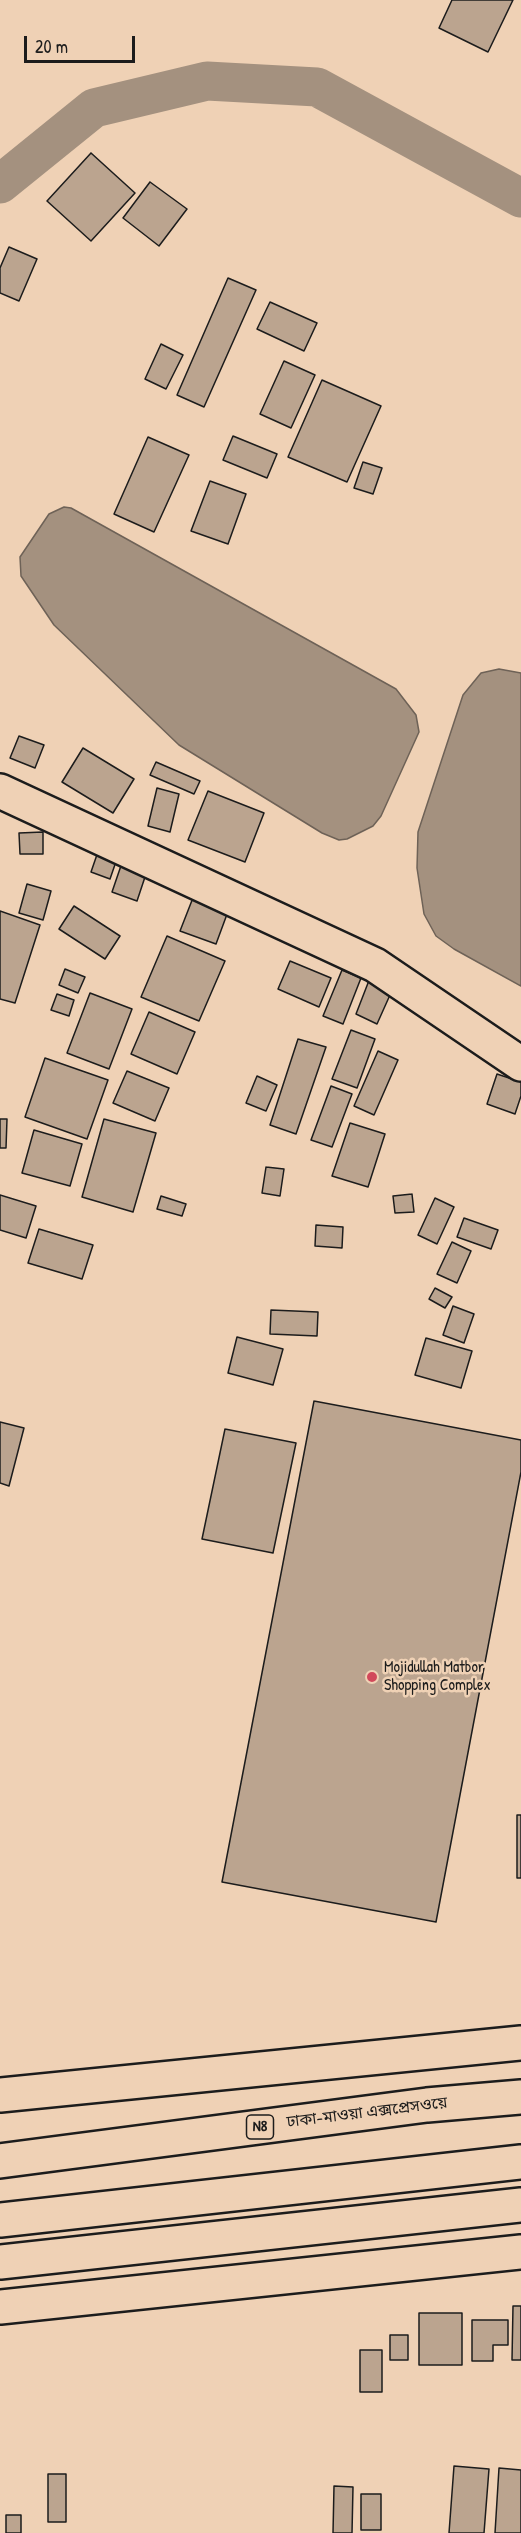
<!DOCTYPE html>
<meta charset="utf-8">
<style>
body{margin:0}
#map{position:relative;width:521px;height:2533px;overflow:hidden;background:#efd1b5;font-family:"Patrick Hand",sans-serif}
canvas{display:block}
.scale{position:absolute;left:24px;top:36px;width:111px;height:27px;box-sizing:border-box;border:3px solid #1c1c1c;border-top:0;padding-left:8px;font-size:18px;line-height:21px;white-space:nowrap;color:#1c1c1c;-webkit-text-stroke:4px #efd1b5;paint-order:stroke}
</style>
<div id="map">
<canvas width="521" height="2533"></canvas>
<div class="scale">20 m</div>
</div>
<script>
const g = document.querySelector('canvas').getContext('2d');
g.lineJoin = 'round';
function fill(path, color) {
  g.fillStyle = color;
  g.fill(path, 'evenodd');
}
function poly(rows) {
  const path = new Path2D();
  for (const r of rows) {
    path.moveTo(r[0], r[1]);
    for (let i = 2; i < r.length; i += 2) path.lineTo(r[i], r[i + 1]);
  }
  return path;
}
function strokePath(path, color, width, dash) {
  g.strokeStyle = color;
  g.lineWidth = width;
  g.lineCap = dash ? 'butt' : 'round';
  g.setLineDash(dash || []);
  g.stroke(path);
}
function write(font, color, halo, rows, align = 'center') {
  g.font = font + ' "Patrick Hand","Noto Sans Bengali",sans-serif';
  g.lineWidth = 5;
  g.setLineDash([]);
  g.textBaseline = 'middle';
  g.strokeStyle = halo;
  g.fillStyle = color;
  for (const [text, x, y, turn = 0] of rows) {
    g.save();
    g.translate(x, y);
    g.rotate((+turn || 0) * Math.PI / 180);
    g.textAlign = isNaN(turn) ? turn : align;
    if (halo) g.strokeText(text, 0, 0);
    g.fillText(text, 0, 0);
    g.restore();
  }
}
const water = poly([
 [64,507,71,508,396,689,416,715,419,732,381,816,373,826,347,839,339,840,322,833,179,745,54,625,21,576,20,557,49,514,64,507],
 [499,669,521,673,521,986,454,949,436,936,424,914,417,868,418,832,463,695,481,673,499,669]
]);
fill(water, '#a4917f');
strokePath(water, '#6e6257', 1.5);
strokePath(poly([
 [0,184,94,108,207,81,317,87,521,198]
]), '#a4917f', 39);
const building = poly([
 [452,0,513,0,488,52,439,28,452,0],
 [91,153,135,193,91,241,47,201,91,153],
 [150,182,187,209,159,246,123,218,150,182],
 [9,247,37,259,19,301,0,293,0,268,9,247],
 [228,278,256,290,204,407,177,395,228,278],
 [270,302,317,323,304,351,257,329,270,302],
 [161,344,183,355,166,389,145,379,161,344],
 [284,361,315,375,291,428,260,414,284,361],
 [322,380,381,406,347,482,288,457,322,380],
 [233,436,277,454,267,478,223,460,233,436],
 [148,437,189,455,154,532,114,514,148,437],
 [363,462,382,468,373,494,354,488,363,462],
 [210,481,246,494,228,544,191,531,210,481],
 [19,736,44,745,35,768,10,758,19,736],
 [83,748,134,779,113,813,62,782,83,748],
 [156,762,200,781,194,794,150,775,156,762],
 [157,788,179,794,170,832,148,826,157,788],
 [208,791,264,813,245,862,188,840,208,791],
 [43,832,43,854,20,854,19,833,43,832],
 [101,843,120,850,110,879,91,872,101,843],
 [125,854,150,862,137,901,112,892,125,854],
 [27,884,51,891,43,920,19,913,27,884],
 [198,885,233,898,216,944,180,931,198,885],
 [74,906,120,936,105,959,59,929,74,906],
 [0,911,40,925,15,1003,0,999,0,911],
 [167,936,225,961,199,1021,141,997,167,936],
 [290,961,331,978,319,1007,278,989,290,961],
 [375,965,394,986,377,1024,356,1014,375,965],
 [65,969,85,977,78,993,59,985,65,969],
 [342,970,361,978,343,1024,323,1016,342,970],
 [90,993,132,1009,109,1069,67,1053,90,993],
 [57,994,74,1000,69,1016,51,1010,57,994],
 [149,1012,195,1032,177,1074,131,1054,149,1012],
 [351,1030,375,1039,357,1088,332,1079,351,1030],
 [298,1039,326,1047,296,1134,270,1125,298,1039],
 [378,1051,398,1060,374,1115,354,1106,378,1051],
 [45,1058,108,1080,87,1139,25,1117,45,1058],
 [127,1071,169,1088,155,1121,113,1103,127,1071],
 [497,1074,521,1082,521,1096,515,1114,487,1104,497,1074],
 [257,1076,277,1085,266,1111,246,1103,257,1076],
 [331,1086,352,1094,332,1147,311,1140,331,1086],
 [0,1119,7,1119,6,1148,0,1148,0,1119],
 [104,1119,156,1133,133,1212,82,1197,104,1119],
 [350,1123,385,1134,368,1187,332,1176,350,1123],
 [34,1130,82,1144,70,1186,22,1173,34,1130],
 [266,1167,284,1169,280,1196,262,1193,266,1167],
 [412,1194,414,1212,395,1213,393,1196,412,1194],
 [0,1195,36,1206,26,1238,0,1230,0,1195],
 [161,1196,186,1204,182,1216,157,1209,161,1196],
 [435,1198,454,1207,437,1244,418,1235,435,1198],
 [464,1218,498,1230,491,1249,457,1237,464,1218],
 [316,1225,343,1227,342,1248,315,1246,316,1225],
 [39,1229,93,1245,82,1279,28,1263,39,1229],
 [452,1242,471,1251,457,1283,437,1274,452,1242],
 [435,1288,452,1297,445,1308,429,1299,435,1288],
 [453,1306,474,1314,464,1343,443,1335,453,1306],
 [271,1310,318,1312,317,1336,270,1334,271,1310],
 [237,1337,283,1349,273,1385,228,1373,237,1337],
 [426,1338,472,1351,461,1388,415,1375,426,1338],
 [314,1401,521,1440,521,1472,436,1922,222,1882,314,1401],
 [0,1422,24,1428,9,1486,0,1483,0,1422],
 [225,1429,296,1443,273,1553,202,1539,225,1429],
 [517,1815,521,1815,521,1878,517,1878,517,1815],
 [513,2306,521,2306,521,2360,512,2360,513,2306],
 [419,2313,462,2313,462,2365,419,2365,419,2313],
 [472,2320,508,2320,508,2345,493,2345,493,2361,472,2361,472,2320],
 [390,2335,408,2335,408,2360,390,2360,390,2335],
 [360,2350,382,2350,382,2392,360,2392,360,2350],
 [454,2466,489,2469,484,2533,449,2533,454,2466],
 [499,2468,521,2470,521,2533,495,2533,499,2468],
 [48,2474,66,2474,66,2522,48,2522,48,2474],
 [334,2486,353,2487,352,2533,333,2533,334,2486],
 [361,2494,381,2494,381,2530,361,2530,361,2494],
 [6,2515,21,2515,21,2533,6,2533,6,2515]
]);
fill(building, '#bba48f');
strokePath(building, '#1c1c1c', 1.5);
const street = poly([
 [0,791,375,965,521,1064]
]);
const secondary = poly([
 [0,2095,521,2043],
 [0,2307,521,2252]
]);
const highway = poly([
 [0,2161,427,2105,521,2097],
 [0,2220,521,2162],
 [0,2262,521,2205]
]);
strokePath(street, '#1c1c1c', 38);
strokePath(secondary, '#1c1c1c', 38);
strokePath(highway, '#1c1c1c', 38);
strokePath(street, '#efd1b5', 33);
strokePath(secondary, '#efd1b5', 33);
strokePath(highway, '#efd1b5', 33);
for (const [x, y, r, color] of [
 [372,1677,6,"#d1495b"]
]) {
  const dot = new Path2D();
  dot.arc(x, y, r, 0, 2 * Math.PI);
  g.fillStyle = color;
  g.fill(dot);
  strokePath(dot, '#efd1b5', 2);
}
for (const [x, y, w] of [
 [260,2127,27]
]) {
  const box = new Path2D();
  box.roundRect(x - w / 2, y - 12, w, 24, 4.5);
  g.fillStyle = '#efd1b5';
  g.fill(box);
  strokePath(box, '#1c1c1c', 1.5);
}
write('bold 15px', '#1c1c1c', null, [
 ["N8",260,2127]
]);
write('16px', '#1c1c1c', '#efd1b5', [
 ["Mojidullah Matbor",384,1668],
 ["Shopping Complex",384,1686]
], 'left');
write('16px', '#1c1c1c', '#efd1b5', [
 ["ঢাকা-মাওয়া এক্সপ্রেসওয়ে",367,2113,-7]
]);
</script>
